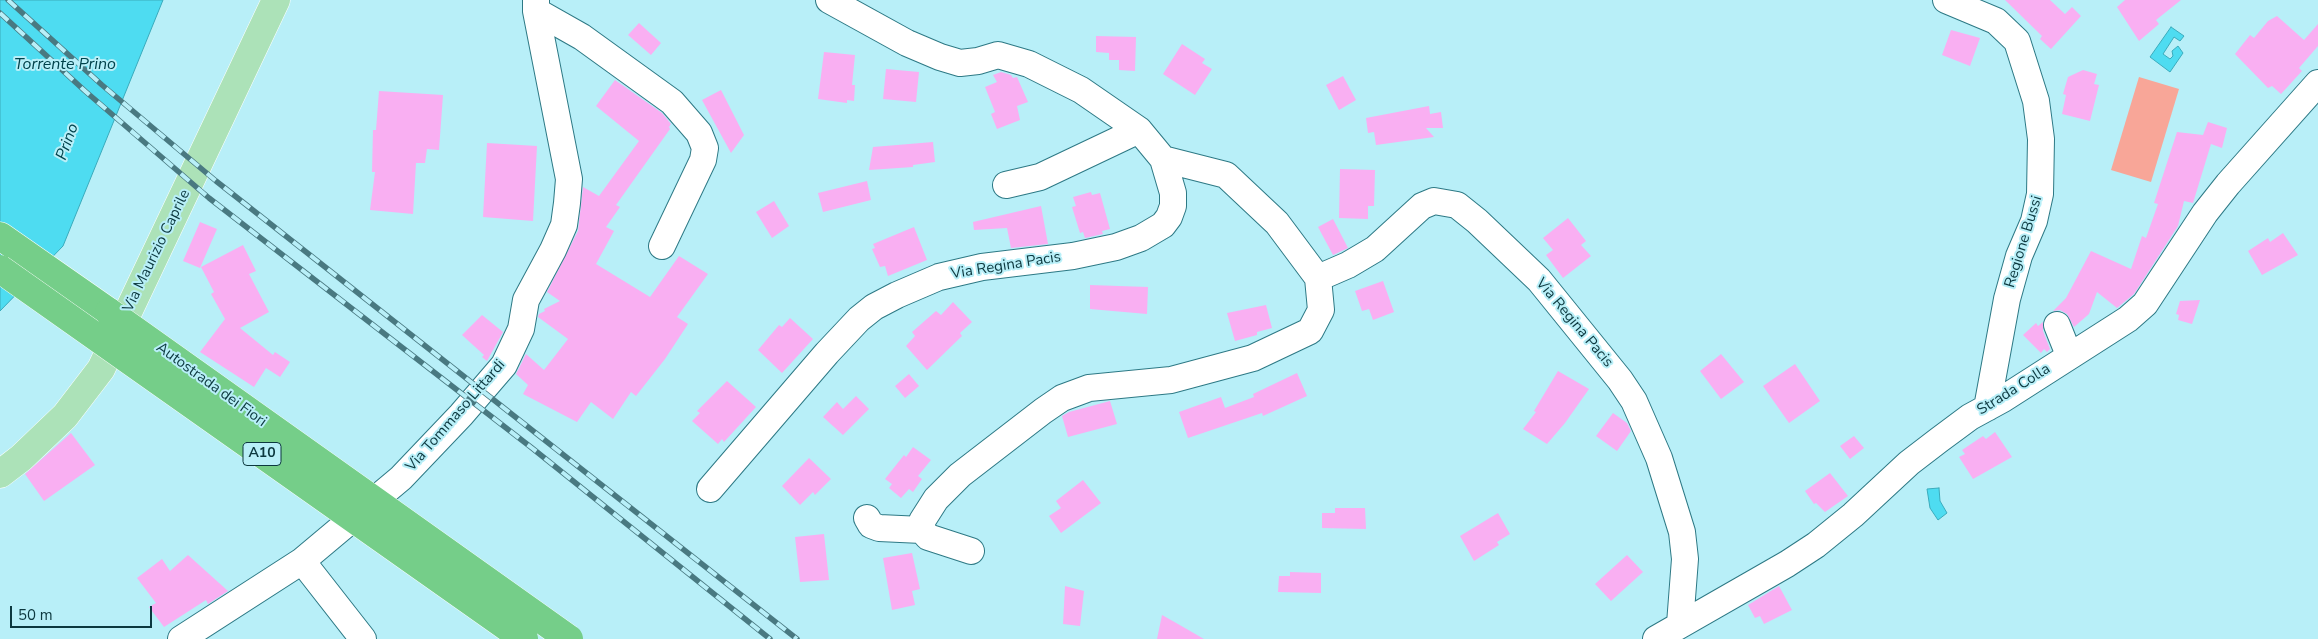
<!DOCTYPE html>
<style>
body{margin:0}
#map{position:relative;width:2318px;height:639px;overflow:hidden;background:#b8eff8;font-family:"Nunito Sans",sans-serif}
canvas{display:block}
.scale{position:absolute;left:10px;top:606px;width:142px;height:22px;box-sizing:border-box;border:2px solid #0c383f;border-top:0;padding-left:6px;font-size:15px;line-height:18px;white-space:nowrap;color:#0c383f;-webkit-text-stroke:4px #b8eff8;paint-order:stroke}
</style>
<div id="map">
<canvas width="2318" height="639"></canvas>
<div class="scale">50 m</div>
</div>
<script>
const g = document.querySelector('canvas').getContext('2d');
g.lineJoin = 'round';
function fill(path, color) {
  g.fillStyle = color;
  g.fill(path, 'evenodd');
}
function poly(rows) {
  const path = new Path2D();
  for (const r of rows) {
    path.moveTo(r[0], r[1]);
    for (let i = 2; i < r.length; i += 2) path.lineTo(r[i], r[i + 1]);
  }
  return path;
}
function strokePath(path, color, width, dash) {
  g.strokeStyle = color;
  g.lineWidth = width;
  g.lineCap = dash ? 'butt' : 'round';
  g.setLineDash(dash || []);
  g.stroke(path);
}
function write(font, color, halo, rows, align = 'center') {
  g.font = font + ' "Nunito Sans",sans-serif';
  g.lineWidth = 4;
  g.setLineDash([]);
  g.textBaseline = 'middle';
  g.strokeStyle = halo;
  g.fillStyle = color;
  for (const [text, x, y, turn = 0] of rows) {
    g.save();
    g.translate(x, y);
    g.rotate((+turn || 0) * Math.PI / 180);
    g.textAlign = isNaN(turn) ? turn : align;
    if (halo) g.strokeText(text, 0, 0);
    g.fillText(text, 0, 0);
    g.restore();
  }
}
fill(poly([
 [2139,77,2179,89,2151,182,2111,170]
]), '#f8a698');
const water = poly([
 [0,0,163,0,63,246,0,311,0,0],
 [2171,27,2184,36,2180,41,2174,37,2163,54,2170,59,2173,56,2172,51,2178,46,2183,53,2170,72,2150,57,2171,27],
 [1939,488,1940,501,1947,513,1938,520,1930,508,1927,489,1939,488]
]);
fill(water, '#4edcf1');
strokePath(water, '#3aabbc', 1);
fill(poly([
 [2005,0,2050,0,2065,14,2072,7,2081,16,2051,49,2040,39,2042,36],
 [2125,0,2181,0,2156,20,2159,24,2139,41,2117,7],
 [2277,16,2304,40,2318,24,2318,46,2299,68,2302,71,2281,94,2272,86,2268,88,2235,54,2250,35,2254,38,2268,21],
 [639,23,661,43,651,55,628,35],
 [1951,30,1980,38,1970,66,1942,55],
 [1096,36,1136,37,1135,71,1119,70,1119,60,1109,60,1109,53,1096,52],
 [1182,44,1205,59,1202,63,1212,69,1195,95,1163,74],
 [824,52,855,55,852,85,855,85,854,101,847,100,847,103,818,99],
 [886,69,919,72,916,102,883,99],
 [2083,70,2097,74,2094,84,2099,85,2090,121,2062,114,2066,95,2063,94,2068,77],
 [1001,72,1011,75,1013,78,1017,77,1028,102,1017,106,1020,120,997,129,991,114,995,112,985,87,997,82,993,75],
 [1343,76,1356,100,1339,110,1326,85],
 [615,80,662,113,671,124,669,127,670,129,616,205,620,207,606,227,614,231,596,264,650,297,679,256,708,274,677,317,688,324,665,359,636,396,631,392,613,419,591,402,577,422,523,394,528,385,516,374,526,354,544,370,568,339,538,317,539,314,545,311,544,309,560,301,547,292,578,231,583,187,599,196,639,141,596,106],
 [721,90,744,135,731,153,702,100],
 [379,91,443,95,439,150,427,149,425,163,416,163,413,214,370,210,375,172,372,172,373,130,376,130],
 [1429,106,1430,114,1441,112,1443,128,1426,128,1434,137,1376,145,1374,132,1368,133,1366,118],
 [2208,122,2227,128,2222,148,2211,144,2193,203,2184,201,2178,226,2134,294,2117,308,2097,292,2089,314,2074,327,2067,314,2060,310,2053,311,2066,298,2091,251,2131,269,2142,236,2146,238,2158,204,2154,203,2177,132,2203,135],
 [933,142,935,162,913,165,913,167,869,170,873,147],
 [487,143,537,146,533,221,483,217],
 [1340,169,1375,170,1374,206,1368,206,1368,219,1339,218],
 [867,181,871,200,823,212,818,193],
 [1091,192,1092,195,1100,193,1110,229,1102,231,1103,234,1085,238,1083,232,1080,233,1072,207,1076,206,1073,197],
 [774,201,789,226,772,238,756,212],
 [1041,206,1048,244,1011,248,1007,228,974,230,973,222],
 [1568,218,1586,241,1581,245,1591,256,1563,278,1546,255,1553,250,1543,238],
 [1333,219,1348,248,1333,255,1318,227],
 [200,222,217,229,200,268,183,261],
 [914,227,927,260,888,276,885,266,880,267,872,249,875,248,873,244],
 [2283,233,2298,255,2262,275,2248,251,2268,238,2270,242],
 [243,245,256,271,249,274,269,312,240,328,273,355,275,352,290,362,280,377,266,368,254,387,200,352,225,319,211,294,214,292,201,267],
 [1383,281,1394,312,1373,320,1369,309,1362,311,1355,291],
 [1090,285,1148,287,1147,314,1090,309],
 [2200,300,2192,324,2178,320,2179,315,2176,314,2180,301],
 [953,302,972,322,960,333,962,336,927,370,906,346,915,336,912,332,936,311,941,315],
 [1266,305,1272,328,1257,332,1257,335,1235,341,1227,313],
 [482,315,503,332,487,361,482,357,484,355,462,335],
 [790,318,813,339,782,373,758,350,779,325,782,327],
 [2043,322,2043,331,2050,349,2047,352,2044,349,2041,353,2023,335,2036,323,2038,326],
 [1721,354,1744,382,1721,399,1700,371],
 [1795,364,1820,401,1789,423,1763,386],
 [1558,371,1589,389,1565,423,1547,444,1523,429,1536,412,1534,411],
 [1297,373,1307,396,1263,416,1262,413,1188,438,1179,412,1221,397,1225,408,1254,397,1253,394],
 [909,374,919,386,905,398,895,386],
 [727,381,756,407,724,442,722,439,718,444,692,421,700,413,697,411],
 [856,396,869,409,843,435,823,417,837,402,843,409],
 [1110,401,1117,424,1068,437,1062,416,1069,412],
 [1613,413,1627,423,1631,431,1617,451,1596,436],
 [1995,432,2012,457,1973,479,1959,457,1965,454,1962,450,1983,436,1986,439],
 [71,433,95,465,44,501,25,474],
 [1854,436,1864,448,1850,459,1840,446],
 [913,447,931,460,918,476,922,479,913,492,909,489,901,498,889,488,892,484,885,479,904,455,906,457],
 [809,458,831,479,815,495,813,492,800,505,782,486],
 [1830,473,1848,496,1825,512,1816,503,1814,504,1805,491],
 [1083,480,1101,503,1061,533,1049,516,1061,508,1056,501],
 [1335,508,1365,508,1366,529,1322,528,1322,513,1335,513],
 [1498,513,1510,534,1497,542,1499,545,1474,561,1460,536],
 [824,534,829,580,800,582,795,537],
 [912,553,920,589,912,591,915,605,892,610,883,558],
 [188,555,228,591,208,604,206,600,164,627,149,607,156,603,137,578,162,559,170,571],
 [1627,555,1643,572,1611,601,1595,584],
 [1290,572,1321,573,1321,593,1278,592,1279,576,1290,576],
 [1065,586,1084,591,1080,626,1063,624],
 [1779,586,1792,610,1764,624,1760,616,1755,618,1748,605],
 [1162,615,1178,624,1204,639,1157,639]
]), '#f9aff2');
const minor = poly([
 [829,0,907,43,940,57,960,63,978,61,998,55,1029,64,1081,90,1139,130,1040,177,1006,185],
 [1946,0,1996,21,2017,41,2036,101,2041,139,2040,194,2034,221,2019,256,2007,299,1987,408],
 [536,11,582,37,672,102,699,133,705,148,703,160,662,246],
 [1318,278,1348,265,1375,249,1422,206,1434,201,1457,205,1477,221,1539,280,1620,380,1634,401,1659,458,1682,532,1685,559,1680,624],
 [2057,325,2069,355],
 [710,489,827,353,859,319,874,307,897,295,939,277,982,267,1073,256,1116,247,1141,238,1163,225,1169,217,1173,206,1173,193,1163,159],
 [867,518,871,525,879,528,922,530],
 [971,551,928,537,922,530,922,521,936,499,960,475,1043,411,1062,398,1089,388,1171,380,1253,358,1310,331,1321,310,1318,278,1277,223,1226,175,1163,159,1139,130],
 [302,561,363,639],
 [181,639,302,561,401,478,461,415,504,365,521,329,526,300,553,250,564,225,567,203,569,179,536,11,536,0],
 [1656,639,1787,564,1816,545,1853,515,1909,463,1939,440,1970,417,2003,399,2128,319,2145,304,2205,213,2228,184,2318,83]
]);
const major = poly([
 [0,474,21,458,65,416,101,369,276,0]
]);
const highway = poly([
 [0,236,109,312]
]);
strokePath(minor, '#2d7985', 28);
strokePath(major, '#fff', 29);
strokePath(highway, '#fff', 29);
strokePath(minor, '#fff', 26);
strokePath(major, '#ace2b8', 28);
strokePath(highway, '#75ce89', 28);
const rail = poly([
 [8,0,102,85,216,181,797,639],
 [0,13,85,91,209,198,532,448,770,639]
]);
strokePath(rail, '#497981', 5.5);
strokePath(rail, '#b8eff8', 4, [11]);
const highwayBridge = poly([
 [0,269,524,639],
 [109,312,569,639]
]);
strokePath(highwayBridge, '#fff', 29, []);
strokePath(highwayBridge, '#75ce89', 28);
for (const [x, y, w] of [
 [262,454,38]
]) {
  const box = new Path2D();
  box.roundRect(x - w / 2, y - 11.5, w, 23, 4);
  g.fillStyle = '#b8eff8';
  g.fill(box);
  strokePath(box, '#0c383f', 1);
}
write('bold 14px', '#0c383f', null, [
 ["A10",262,454]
]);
write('15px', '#0c383f', '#b8eff8', [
 ["Regione Bussi",2024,242,-73],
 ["Via Maurizio Caprile",157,251,-64],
 ["Via Regina Pacis",1006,266,-9],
 ["Via Regina Pacis",1574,323,50],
 ["Autostrada dei Fiori",211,385,36],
 ["Strada Colla",2014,390,-32],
 ["Via Tommaso Littardi",456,416,-49]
]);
write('italic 16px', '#00424b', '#b8eff8', [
 ["Torrente Prino",65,65],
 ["Prino",68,142,-70]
]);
</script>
